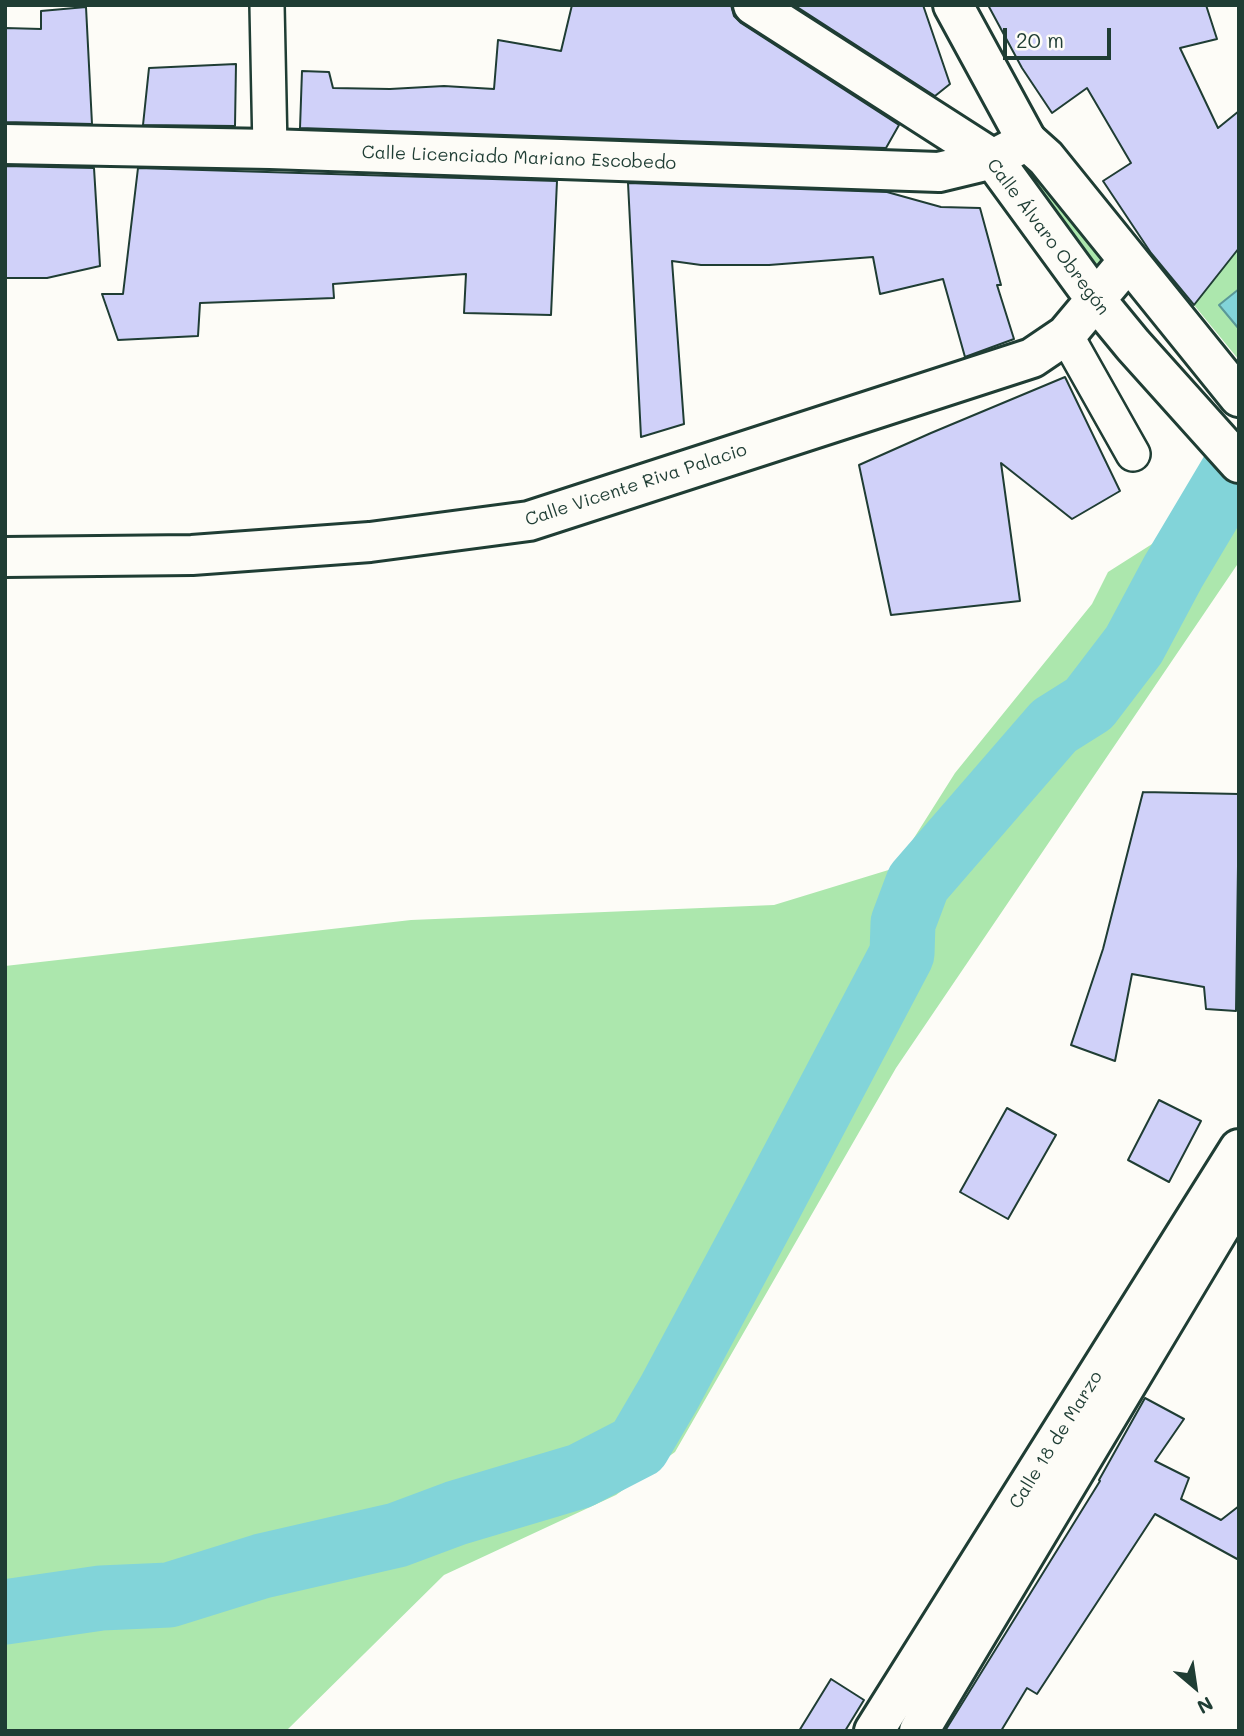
<!DOCTYPE html>
<meta charset="utf-8">
<style>
body{margin:0}
#map{position:relative;width:1244px;height:1736px;overflow:hidden;background:#fdfcf7;font-family:Mali,sans-serif}
canvas{display:block}
.frame{position:absolute;inset:0;border:7px solid #1f3d34;pointer-events:none}
.north{position:absolute;left:1160px;top:1652px;width:70px;height:70px;-webkit-text-stroke:5px #fdfcf7;paint-order:stroke;rotate:151deg;font-size:19px;font-weight:700;line-height:28px;text-align:center;color:#1f3d34}
.north::after{content:'';display:block;margin:auto;width:24px;height:32px;background:#1f3d34;clip-path:polygon(50% 0,100% 100%,50% 72%,0 100%)}
.scale{position:absolute;left:1003px;top:28px;width:108px;height:32px;box-sizing:border-box;border:4px solid #1f3d34;border-top:0;padding-left:9px;font-size:21px;line-height:24px;white-space:nowrap;color:#1f3d34;-webkit-text-stroke:5px #fdfcf7;paint-order:stroke}
</style>
<div id="map">
<canvas width="1244" height="1736"></canvas>
<div class="frame"></div>
<div class="north">N</div>
<div class="scale">20 m</div>
</div>
<script>
const g = document.querySelector('canvas').getContext('2d');
g.lineJoin = 'round';
function fill(path, color) {
  g.fillStyle = color;
  g.fill(path, 'evenodd');
}
function poly(rows) {
  const path = new Path2D();
  for (const r of rows) {
    path.moveTo(r[0], r[1]);
    for (let i = 2; i < r.length; i += 2) path.lineTo(r[i], r[i + 1]);
  }
  return path;
}
function strokePath(path, color, width, dash) {
  g.strokeStyle = color;
  g.lineWidth = width;
  g.lineCap = dash ? 'butt' : 'round';
  g.setLineDash(dash || []);
  g.stroke(path);
}
function write(font, color, halo, rows, align = 'center') {
  g.font = font + ' Mali,sans-serif';
  g.lineWidth = 7;
  g.setLineDash([]);
  g.textBaseline = 'middle';
  g.strokeStyle = halo;
  g.fillStyle = color;
  for (const [text, x, y, turn = 0] of rows) {
    g.save();
    g.translate(x, y);
    g.rotate((+turn || 0) * Math.PI / 180);
    g.textAlign = isNaN(turn) ? turn : align;
    if (halo) g.strokeText(text, 0, 0);
    g.fillText(text, 0, 0);
    g.restore();
  }
}
fill(poly([
 [1023,171,1037,173,1098,250,1105,262,1104,271,1090,270],
 [1239,248,1239,289,1219,305,1239,329,1239,360,1194,305],
 [1216,499,1239,522,1239,562,896,1068,675,1452,616,1495,444,1575,286,1731,5,1731,5,966,411,920,774,905,895,868,955,773,1092,604,1108,572,1171,532]
]), '#ace7ad');
const water = poly([
 [1239,289,1239,329,1219,305,1239,289]
]);
fill(water, '#82d4d9');
strokePath(water, '#5a9897', 2);
strokePath(poly([
 [5,1612,101,1598,169,1595,262,1566,397,1535,456,1513,580,1476,638,1446,669,1393,766,1212,902,954,903,923,918,883,1054,726,1089,704,1134,645,1173,572,1239,461]
]), '#82d4d9', 65);
const building = poly([
 [572,5,731,5,734,16,741,23,899,125,886,148,300,128,302,71,329,72,333,88,390,89,444,86,494,89,498,40,561,51,572,5],
 [794,5,923,5,950,84,935,96,794,5],
 [988,5,1206,5,1217,39,1180,48,1218,128,1239,111,1239,248,1194,305,1151,253,1103,181,1131,163,1087,88,1052,113,1022,68,988,5],
 [86,7,92,124,5,122,5,28,41,29,41,11,86,7],
 [236,64,235,126,143,125,149,68,236,64],
 [5,166,94,168,100,266,47,278,5,278,5,166],
 [138,168,557,181,551,315,464,313,466,274,333,284,334,298,200,303,198,336,118,340,102,294,123,294,138,168],
 [628,183,887,192,941,207,980,208,1001,285,997,285,1014,339,965,357,943,279,880,294,873,257,769,265,701,265,672,261,684,424,641,437,628,183],
 [1065,377,1120,491,1072,519,1001,463,1020,601,891,615,859,465,931,433,1065,377],
 [1143,792,1239,794,1236,1011,1206,1009,1204,987,1132,974,1115,1061,1071,1045,1103,949,1143,792],
 [1159,1100,1201,1121,1169,1182,1128,1160,1159,1100],
 [1007,1108,1056,1135,1008,1219,960,1192,1007,1108],
 [1145,1398,1184,1419,1155,1461,1189,1478,1181,1499,1221,1520,1239,1506,1239,1560,1155,1514,1037,1694,1027,1688,1001,1731,945,1731,1100,1481,1099,1480,1145,1398],
 [831,1679,864,1700,845,1731,799,1731,831,1679]
]);
fill(building, '#d0d1f9');
strokePath(building, '#1f3d34', 2);
const minor = poly([
 [267,5,270,149],
 [1066,335,1133,454]
]);
const tertiary = poly([
 [753,5,993,159],
 [953,5,1027,141],
 [874,1731,1239,1149],
 [919,1731,1236,1201]
]);
const secondary = poly([
 [5,144,270,149,939,172,993,159,1027,141,1046,158,1239,397],
 [993,159,1096,300,1133,345,1239,463],
 [5,557,192,555,370,542,529,521,1032,358,1066,335,1128,261]
]);
strokePath(minor, '#1f3d34', 38);
strokePath(tertiary, '#1f3d34', 44);
strokePath(secondary, '#1f3d34', 44);
strokePath(minor, '#fdfcf7', 33);
strokePath(tertiary, '#fdfcf7', 38);
strokePath(secondary, '#fdfcf7', 38);
write('18px', '#1f3d34', '#fdfcf7', [
 ["Calle Licenciado Mariano Escobedo",519,158,2],
 ["Calle Álvaro Obregón",1048,237,53],
 ["Calle Vicente Riva Palacio",636,485,-18],
 ["Calle 18 de Marzo",1056,1440,-58]
]);
</script>
